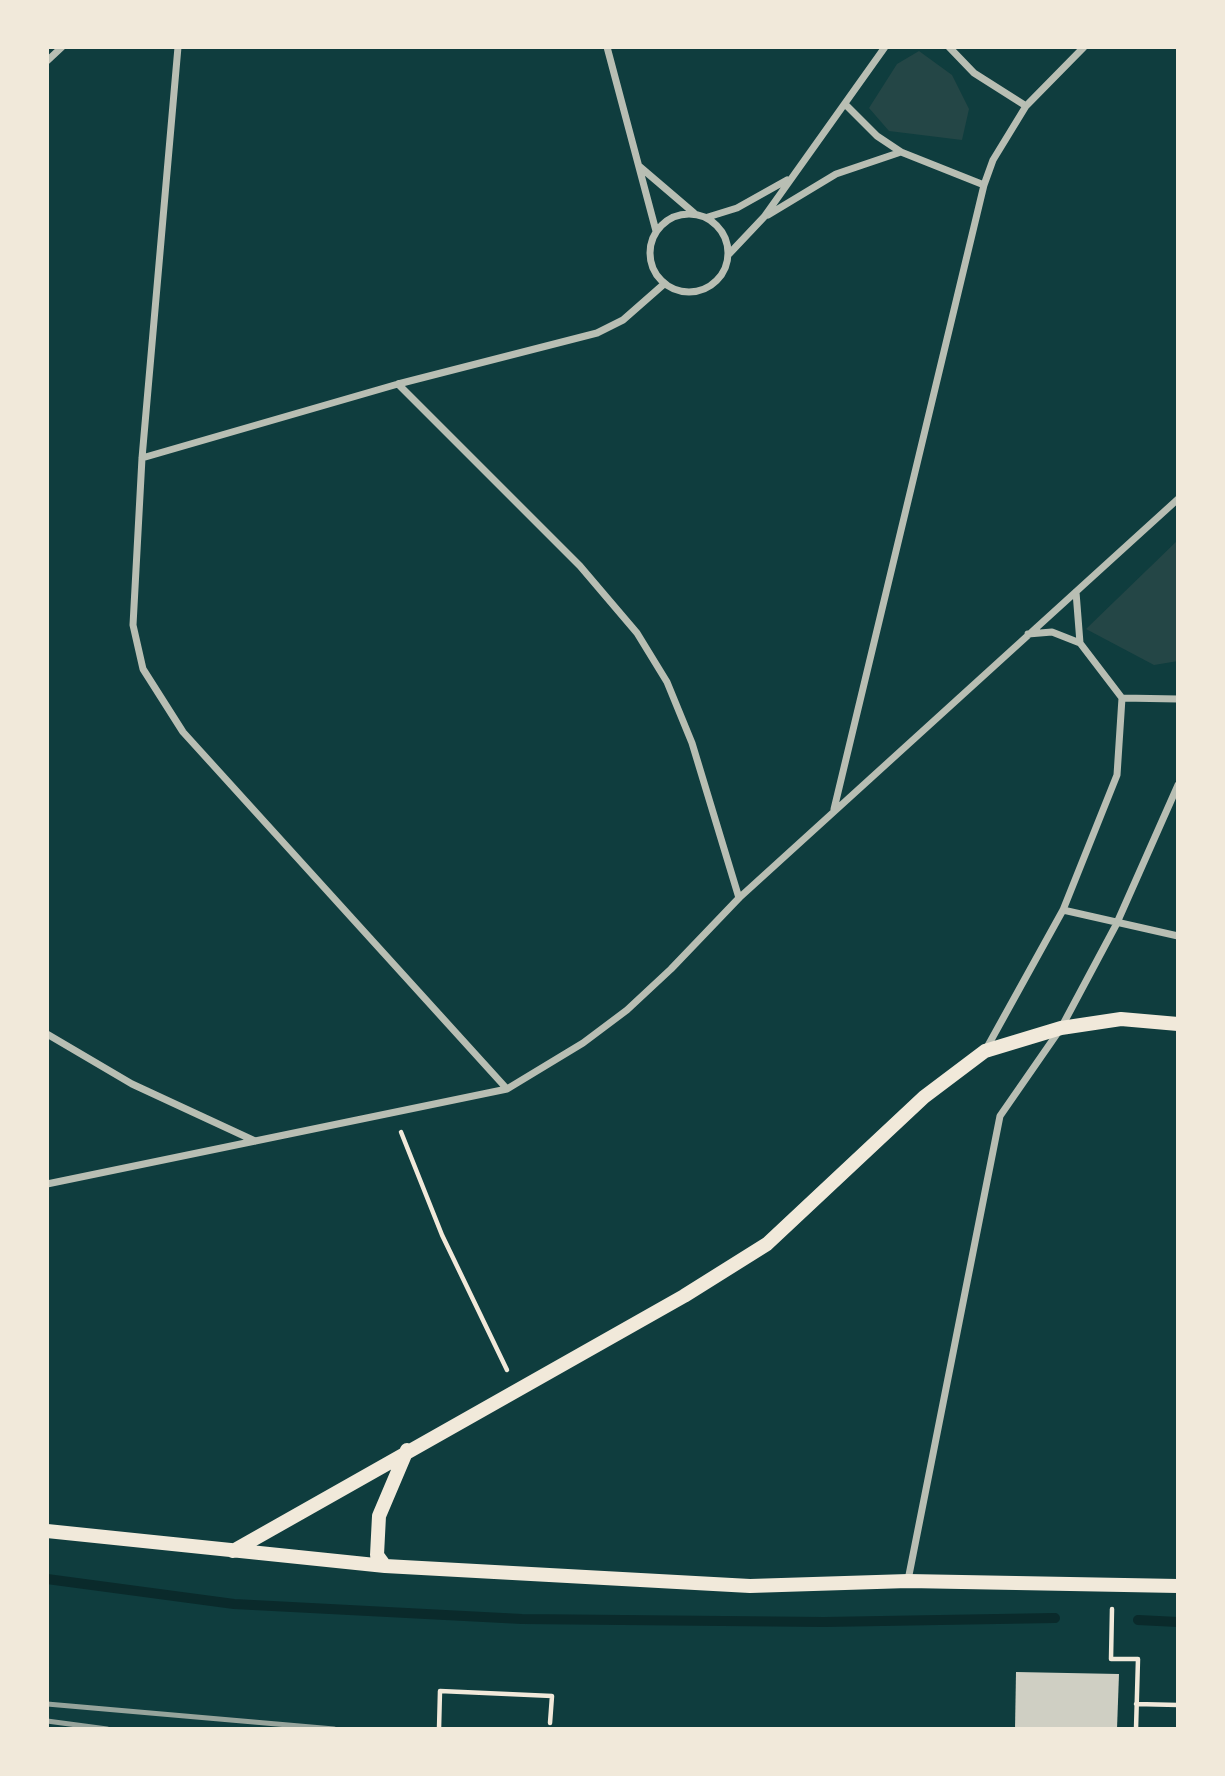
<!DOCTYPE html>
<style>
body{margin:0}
#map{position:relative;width:1225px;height:1776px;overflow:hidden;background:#0f3d3e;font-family:Literata,serif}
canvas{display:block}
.frame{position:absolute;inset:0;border:49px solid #f1e9da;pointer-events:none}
</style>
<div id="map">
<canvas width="1225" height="1776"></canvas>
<div class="frame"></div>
</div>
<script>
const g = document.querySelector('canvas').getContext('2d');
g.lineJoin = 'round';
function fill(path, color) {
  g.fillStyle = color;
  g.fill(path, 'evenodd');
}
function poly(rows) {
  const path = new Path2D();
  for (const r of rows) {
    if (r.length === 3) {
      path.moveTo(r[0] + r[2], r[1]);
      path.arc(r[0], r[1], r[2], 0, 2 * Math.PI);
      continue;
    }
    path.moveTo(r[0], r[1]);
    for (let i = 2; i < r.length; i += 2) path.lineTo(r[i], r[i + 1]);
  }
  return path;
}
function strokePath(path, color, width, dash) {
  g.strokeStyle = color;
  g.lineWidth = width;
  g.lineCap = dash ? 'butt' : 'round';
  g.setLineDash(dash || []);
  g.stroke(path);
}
fill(poly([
 [919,51,952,75,969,109,962,140,889,131,869,108,897,64],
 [1178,540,1178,661,1154,665,1086,629]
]), '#244646');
strokePath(poly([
 [47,1579,234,1604,522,1619,824,1622,1055,1618],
 [1138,1620,1178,1622]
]), '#0a2a2b', 10);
fill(poly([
 [1016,1672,1119,1674,1117,1729,1015,1729]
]), '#cfcfc3');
strokePath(poly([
 [401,1132,442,1235,507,1370],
 [1112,1609,1111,1659,1138,1659,1136,1729],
 [1136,1704,1178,1705],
 [439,1729,440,1691,552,1696,550,1723]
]), '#f1e9da', 4.5);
strokePath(poly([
 [178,47,142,458,133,625,143,669,183,732,507,1089],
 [607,47,656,231],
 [949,47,974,73,1026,106],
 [47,61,62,47],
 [845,104,877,136,901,152,984,185],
 [639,166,694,213],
 [689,253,39],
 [768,215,836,174,901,152],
 [708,217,737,208,787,180],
 [729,254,764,217,885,47],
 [398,384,580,566,637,633,667,682,692,743,739,898],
 [142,458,398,384,597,333,623,320,664,284],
 [1028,634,1052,632,1080,643],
 [1122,698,1178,699],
 [834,809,984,185,993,160,1026,106,1084,47],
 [1063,910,1178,936],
 [47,1034,132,1084,255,1141],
 [985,1051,1063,910,1117,775,1122,698,1080,643,1076,592],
 [47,1184,507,1089,583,1043,627,1010,671,969,739,898,1178,499],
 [908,1580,1000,1116,1061,1028,1116,925,1178,785]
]), '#b8beb3', 7);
strokePath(poly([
 [47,1531,385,1566,750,1586,908,1581,1178,1586],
 [233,1551,684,1296,767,1244,924,1097,985,1051,1061,1028,1121,1019,1178,1024],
 [385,1566,377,1555,379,1516,407,1450]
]), '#f1e9da', 14);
strokePath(poly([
 [47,1704,334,1729],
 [47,1721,107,1729]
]), '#97a49c', 5);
</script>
